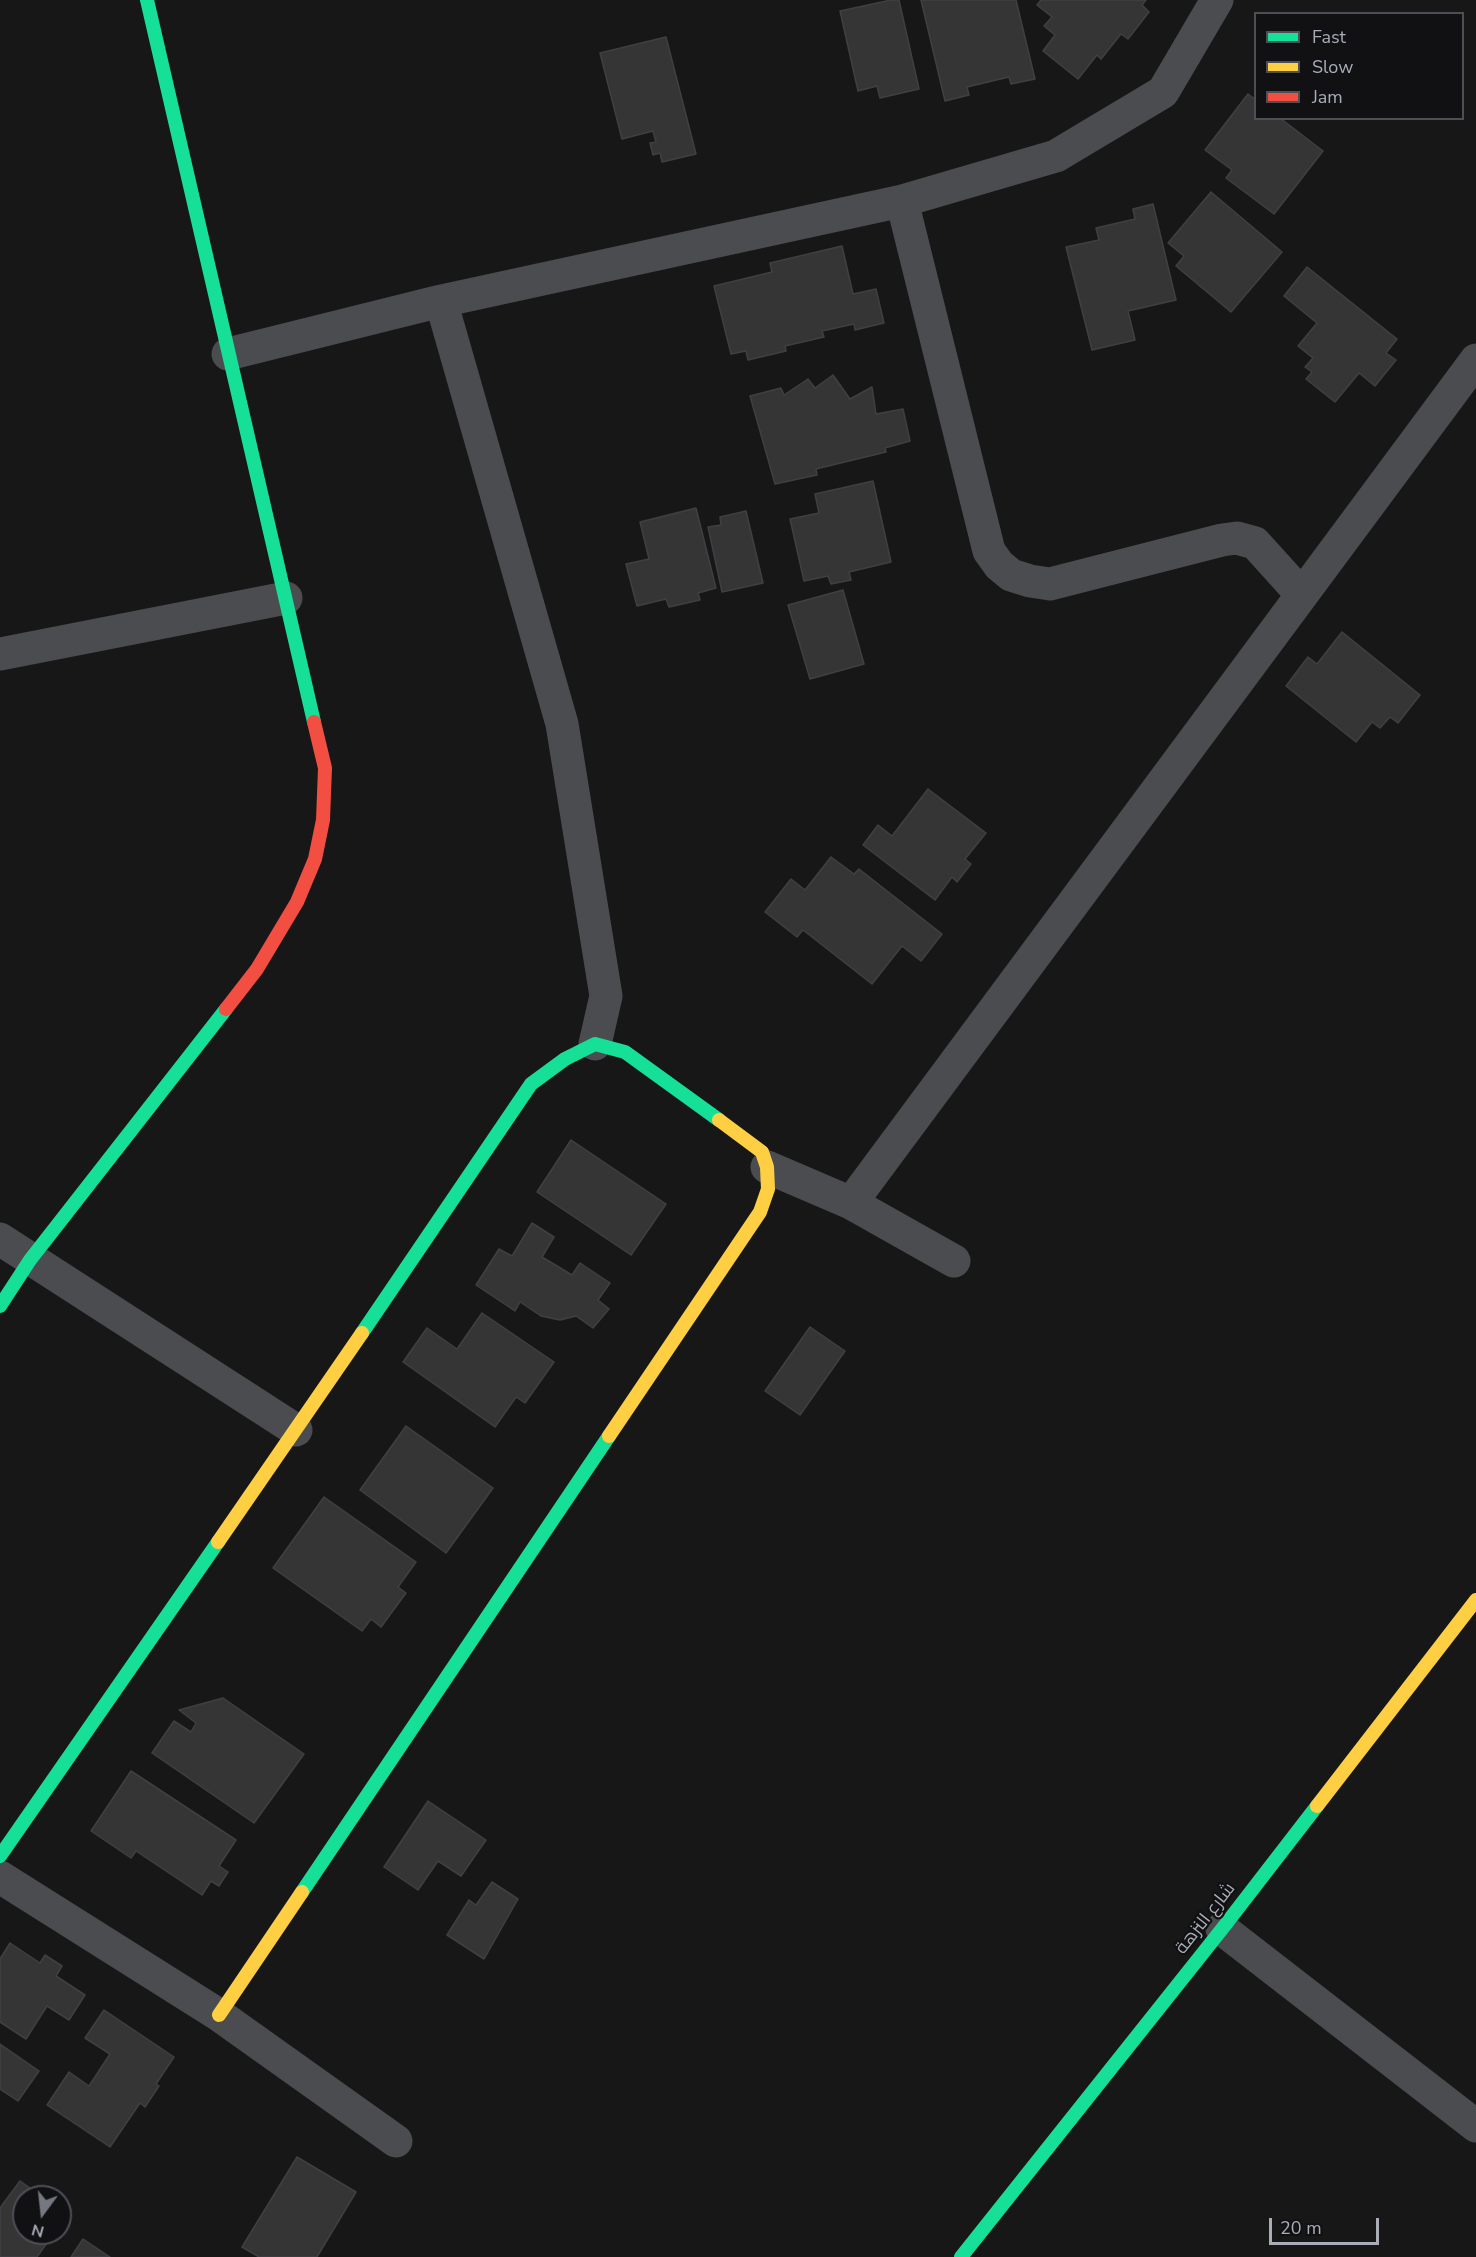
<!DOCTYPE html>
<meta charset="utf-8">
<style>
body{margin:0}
#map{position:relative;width:1476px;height:2257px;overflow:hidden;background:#171717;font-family:"Nunito Sans",sans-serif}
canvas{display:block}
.legend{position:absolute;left:1254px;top:12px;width:210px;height:108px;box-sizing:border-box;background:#111113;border:2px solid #4d4f55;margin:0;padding:8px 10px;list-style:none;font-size:18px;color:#a8adb8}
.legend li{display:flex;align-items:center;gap:12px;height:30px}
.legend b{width:30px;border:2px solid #4d4f55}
.north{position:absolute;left:12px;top:2185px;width:60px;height:60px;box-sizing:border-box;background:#111113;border:2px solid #4d4f55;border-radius:50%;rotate:195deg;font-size:16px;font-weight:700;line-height:24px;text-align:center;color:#a8adb8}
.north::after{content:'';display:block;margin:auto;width:21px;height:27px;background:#757880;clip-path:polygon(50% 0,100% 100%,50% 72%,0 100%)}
.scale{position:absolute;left:1269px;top:2218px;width:110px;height:27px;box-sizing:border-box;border:3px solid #a8adb8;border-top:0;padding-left:8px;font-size:18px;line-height:21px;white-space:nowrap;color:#a8adb8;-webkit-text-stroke:4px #111113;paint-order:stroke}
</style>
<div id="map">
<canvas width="1476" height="2257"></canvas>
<ul class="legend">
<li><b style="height:8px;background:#16e098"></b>Fast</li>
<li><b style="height:8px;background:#ffcf43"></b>Slow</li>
<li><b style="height:8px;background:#f24e42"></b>Jam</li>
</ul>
<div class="north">N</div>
<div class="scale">20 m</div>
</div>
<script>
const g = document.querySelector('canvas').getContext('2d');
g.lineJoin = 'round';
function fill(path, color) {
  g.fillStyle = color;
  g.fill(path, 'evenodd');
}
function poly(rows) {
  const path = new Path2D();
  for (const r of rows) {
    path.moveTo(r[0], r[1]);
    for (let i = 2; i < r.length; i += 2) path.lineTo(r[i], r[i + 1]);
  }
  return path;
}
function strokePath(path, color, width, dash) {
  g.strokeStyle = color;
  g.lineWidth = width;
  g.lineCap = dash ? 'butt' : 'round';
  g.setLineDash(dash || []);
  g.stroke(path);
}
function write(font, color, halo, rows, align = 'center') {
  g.font = font + ' "Nunito Sans",Cairo,sans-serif';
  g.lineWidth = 4.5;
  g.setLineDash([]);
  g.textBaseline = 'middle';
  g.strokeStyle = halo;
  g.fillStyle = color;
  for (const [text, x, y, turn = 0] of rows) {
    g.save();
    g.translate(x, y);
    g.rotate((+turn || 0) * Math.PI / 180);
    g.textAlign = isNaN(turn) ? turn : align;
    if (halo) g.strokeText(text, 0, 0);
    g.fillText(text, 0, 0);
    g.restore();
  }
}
const building = poly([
 [891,0,899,0,919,89,880,98,877,86,858,91,840,11,891,0],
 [921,0,1016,0,1035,79,1011,84,1009,77,967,87,969,95,945,101,921,0],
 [1041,0,1146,0,1142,5,1149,12,1128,39,1121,34,1101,59,1097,55,1078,79,1043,51,1055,35,1044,26,1052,17,1037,5,1041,0],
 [666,37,696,154,662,162,660,153,653,155,650,143,656,142,653,131,622,139,600,53,666,37],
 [1248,94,1256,100,1256,118,1280,118,1323,151,1274,214,1226,178,1232,170,1205,150,1248,94],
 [1211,192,1282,252,1231,312,1176,266,1184,256,1168,243,1211,192],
 [1153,204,1176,300,1128,311,1135,340,1092,350,1066,247,1099,240,1096,228,1135,219,1133,209,1153,204],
 [842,246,853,294,876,289,884,323,855,330,854,324,822,331,824,337,785,346,786,351,748,360,746,351,731,354,714,286,772,272,770,263,842,246],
 [1307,267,1397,339,1386,353,1396,360,1375,386,1359,373,1335,402,1306,379,1312,372,1305,367,1313,358,1298,346,1317,323,1284,296,1307,267],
 [833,375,850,399,872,387,876,414,903,409,910,441,885,448,886,452,816,469,817,475,775,484,750,396,781,388,784,395,808,379,815,388,833,375],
 [873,481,891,562,849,572,851,580,831,584,828,576,804,581,790,519,819,513,815,494,873,481],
 [696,508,716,588,698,593,700,600,669,607,666,599,637,606,626,564,649,559,640,522,696,508],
 [746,511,763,583,722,592,708,527,721,525,720,517,746,511],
 [843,590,864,664,810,679,788,605,843,590],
 [1342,632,1420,695,1398,723,1390,717,1380,728,1372,722,1356,742,1286,686,1308,657,1317,664,1342,632],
 [928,789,986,833,965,859,971,864,957,882,952,877,935,900,863,845,878,825,892,836,928,789],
 [831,857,854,874,859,869,942,934,921,961,902,946,872,984,803,930,797,937,765,912,791,879,805,890,831,857],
 [571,1140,666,1204,631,1255,537,1192,571,1140],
 [532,1223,554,1237,542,1257,572,1275,580,1263,610,1283,598,1300,609,1309,593,1328,576,1316,560,1320,541,1316,520,1302,515,1311,476,1285,499,1249,512,1256,532,1223],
 [482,1313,554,1362,525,1403,516,1397,495,1427,403,1362,427,1328,457,1349,482,1313],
 [810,1327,845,1351,800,1415,765,1391,810,1327],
 [406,1426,493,1488,446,1553,360,1490,406,1426],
 [324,1497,416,1562,398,1587,406,1593,381,1627,371,1619,362,1631,273,1568,324,1497],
 [223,1698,304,1754,254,1823,152,1753,174,1721,191,1732,196,1723,179,1710,223,1698],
 [131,1771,236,1840,219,1866,228,1872,219,1886,211,1881,202,1895,136,1851,131,1858,91,1831,131,1771],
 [428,1801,486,1840,461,1876,438,1861,418,1890,384,1867,428,1801],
 [492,1882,518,1899,484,1959,447,1935,469,1900,476,1905,492,1882],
 [10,1943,40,1963,45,1955,62,1966,56,1976,85,1995,69,2020,47,2006,26,2039,0,2022,0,1959,10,1943],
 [104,2010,174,2057,156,2084,159,2086,145,2107,140,2103,110,2147,47,2105,69,2072,89,2086,110,2054,85,2038,104,2010],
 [0,2044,39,2071,18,2101,0,2089,0,2044],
 [297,2157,356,2192,317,2257,259,2257,242,2247,297,2157],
 [20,2181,43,2197,24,2197,24,2233,54,2233,37,2257,0,2257,0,2208,20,2181],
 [83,2239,110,2257,71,2257,83,2239]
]);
fill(building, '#353536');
strokePath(building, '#3f4043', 1.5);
strokePath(poly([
 [902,201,989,551,999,565,1011,575,1030,581,1050,584,1222,540,1237,538,1255,543,1302,595],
 [441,301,562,724,606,996,595,1044],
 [228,354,441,301,902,201,1056,156,1163,92,1217,0],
 [0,654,286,598],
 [767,1167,851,1203,954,1261],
 [851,1203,1476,360],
 [0,1239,296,1430],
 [0,1877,219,2015,396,2141],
 [1222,1929,1476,2126]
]), '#4b4c50', 33);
strokePath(poly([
 [147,0,314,722],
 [0,1306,30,1260,226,1009],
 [362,1333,531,1084,565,1059,595,1044,625,1052,719,1120],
 [0,1856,218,1542],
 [302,1892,609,1436],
 [961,2257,1222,1929,1317,1806]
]), '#16e098', 14);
strokePath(poly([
 [609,1436,760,1212,768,1189,767,1167,762,1152,719,1120],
 [218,1542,362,1333],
 [1317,1806,1476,1600],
 [219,2015,302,1892]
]), '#ffcf43', 14);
strokePath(poly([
 [226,1009,257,969,297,902,315,859,323,820,325,768,314,722]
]), '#f24e42', 14);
write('18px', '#a8adb8', '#111113', [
 ["شارع النزهة",1206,1919,-52]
]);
</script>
